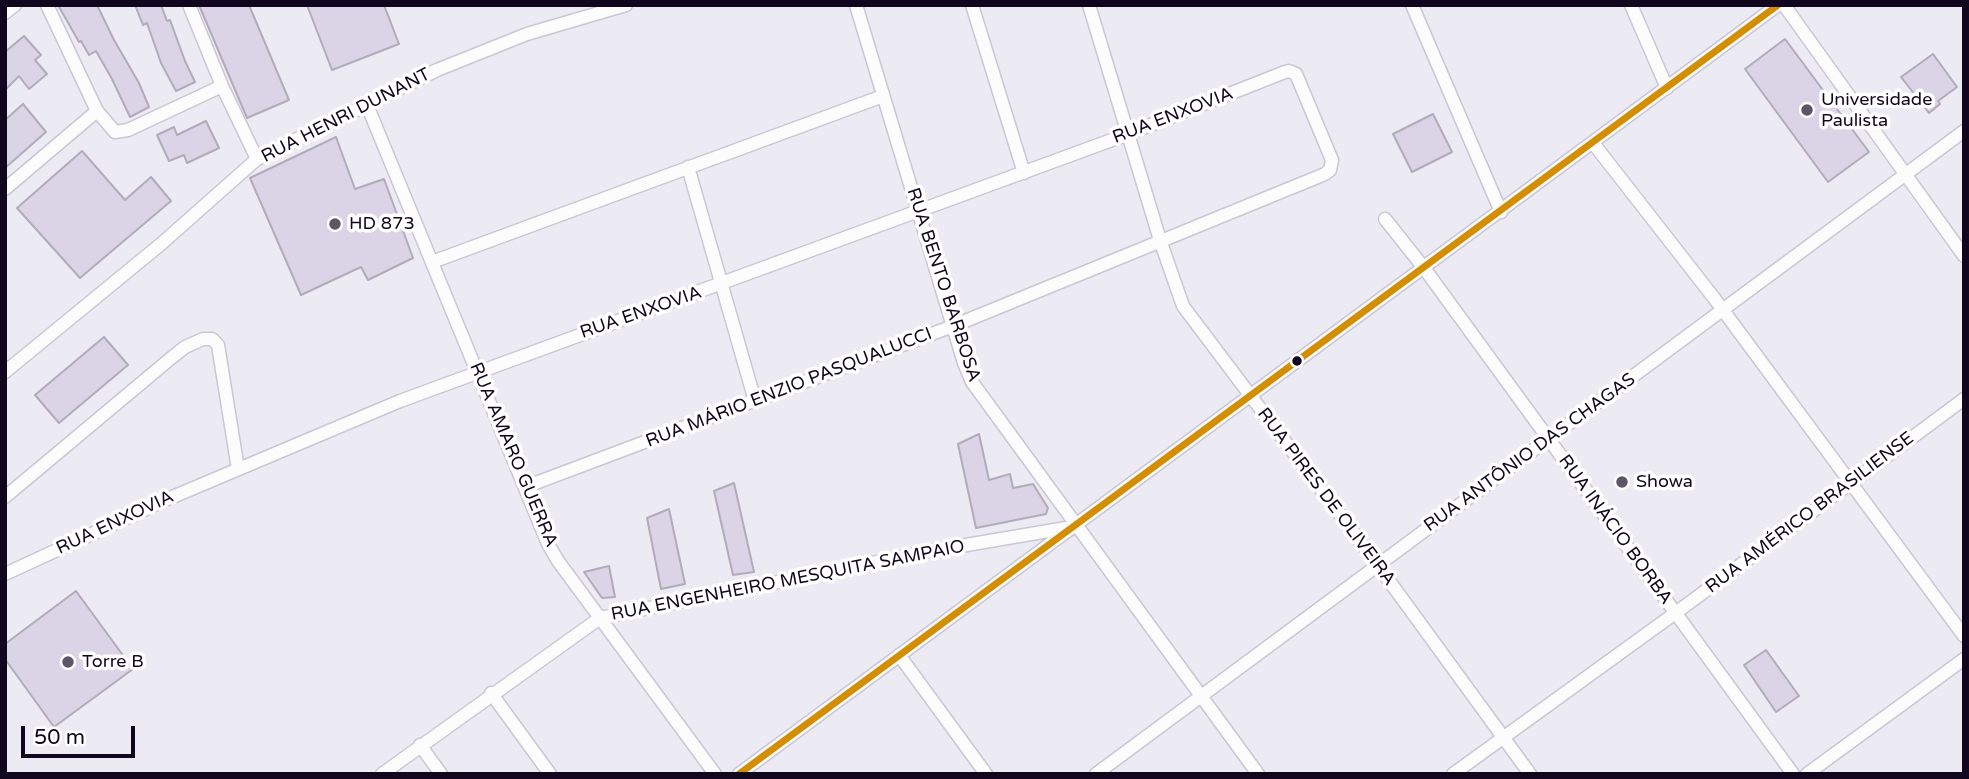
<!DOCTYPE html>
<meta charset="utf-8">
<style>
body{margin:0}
#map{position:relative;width:1969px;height:779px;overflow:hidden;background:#eceaf2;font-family:"Varela Round",sans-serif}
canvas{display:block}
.frame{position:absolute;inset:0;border:7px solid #10061d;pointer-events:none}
.scale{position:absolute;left:21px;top:726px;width:114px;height:32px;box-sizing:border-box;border:4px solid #10061d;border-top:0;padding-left:9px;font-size:21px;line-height:24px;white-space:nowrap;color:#10061d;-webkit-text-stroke:5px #fff;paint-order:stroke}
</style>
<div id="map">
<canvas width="1969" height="779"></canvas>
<div class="frame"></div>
<div class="scale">50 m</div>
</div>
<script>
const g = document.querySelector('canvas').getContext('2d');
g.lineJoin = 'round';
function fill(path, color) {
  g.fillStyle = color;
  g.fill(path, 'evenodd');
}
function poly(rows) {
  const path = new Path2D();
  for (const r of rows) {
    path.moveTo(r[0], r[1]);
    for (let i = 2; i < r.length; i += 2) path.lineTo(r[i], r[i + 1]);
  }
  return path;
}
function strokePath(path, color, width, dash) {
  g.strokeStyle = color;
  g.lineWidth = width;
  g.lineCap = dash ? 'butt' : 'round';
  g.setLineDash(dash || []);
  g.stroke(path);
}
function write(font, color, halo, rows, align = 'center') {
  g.font = font + ' "Varela Round",sans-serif';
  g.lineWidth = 7;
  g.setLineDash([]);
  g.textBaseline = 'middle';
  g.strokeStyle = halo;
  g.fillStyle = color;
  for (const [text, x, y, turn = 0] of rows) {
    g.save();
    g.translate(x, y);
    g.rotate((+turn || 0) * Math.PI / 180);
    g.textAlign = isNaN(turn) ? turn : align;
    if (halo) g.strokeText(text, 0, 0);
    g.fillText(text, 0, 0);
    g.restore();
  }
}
const building = poly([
 [58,5,97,5,114,40,139,83,149,107,130,117,112,79,96,51,89,55,81,41,79,42,58,5],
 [135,5,161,5,167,21,170,20,185,61,195,82,176,91,161,63,147,23,143,25,135,5],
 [199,5,249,5,289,100,247,118,199,5],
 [307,5,384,5,399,44,332,70,307,5],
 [24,36,41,55,35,60,47,74,29,89,19,76,5,90,5,52,24,36],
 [1785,39,1869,152,1828,182,1745,69,1785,39],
 [1933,54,1957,87,1938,101,1940,104,1929,113,1901,77,1933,54],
 [23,104,46,132,5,168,5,120,23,104],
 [1433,114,1452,152,1412,172,1393,134,1433,114],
 [206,121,219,148,187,163,184,155,169,161,157,135,174,127,177,135,206,121],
 [336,137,355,189,384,179,413,258,368,280,361,267,301,295,250,178,336,137],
 [82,151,125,200,151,177,171,201,80,278,17,208,82,151],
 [104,337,128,365,59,423,35,395,104,337],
 [979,434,989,480,1010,474,1013,488,1033,484,1048,508,1046,514,976,528,958,444,979,434],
 [734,483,754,572,733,575,714,491,734,483],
 [669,509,685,584,661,589,647,518,669,509],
 [609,566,615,597,602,598,584,572,609,566],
 [76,591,133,669,54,727,5,659,5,644,76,591],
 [1766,650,1799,696,1776,712,1744,665,1766,650]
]);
fill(building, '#dad4e6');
strokePath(building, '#b1abba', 2);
const street = poly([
 [47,5,97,111,115,132,128,130,222,86],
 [189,5,222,86,257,159],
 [856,5,964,363,972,382,1258,774],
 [972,5,1024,173],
 [1089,5,1160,240,1183,306,1363,545,1530,774],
 [1412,5,1501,212],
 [1631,5,1667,88],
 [1784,5,1964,256],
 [5,13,15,5],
 [367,105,548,544,558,561,715,774],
 [1593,143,1714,298,1964,636],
 [688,167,755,401],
 [5,189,97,111],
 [1385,219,1424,268,1793,774],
 [432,262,883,96],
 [5,372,161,244,257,159,437,70,527,34,626,5],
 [5,497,170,359,185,347,203,339,212,339,218,345,238,469],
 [5,574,170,498,400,401,1120,137,1285,72,1289,71,1296,74,1332,160,1330,170,1325,174,953,326,525,487],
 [899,655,986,774],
 [491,693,550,774],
 [420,745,441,774],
 [382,774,600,618,931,551,1072,527],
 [739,774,1778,5],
 [1096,774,1964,131],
 [1453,774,1685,606,1964,399],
 [1807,774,1964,659]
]);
strokePath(street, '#cbc6d6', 15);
strokePath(street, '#fcfcfd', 12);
strokePath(poly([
 [739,774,1778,5]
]), '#d48e04', 7);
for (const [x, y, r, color] of [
 [1807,110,7,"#5d5668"],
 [335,224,7,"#5d5668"],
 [1297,361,6,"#10061d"],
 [1622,482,7,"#5d5668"],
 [68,662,7,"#5d5668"]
]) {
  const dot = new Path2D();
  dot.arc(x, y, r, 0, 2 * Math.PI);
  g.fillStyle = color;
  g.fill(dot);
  strokePath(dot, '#fff', 2.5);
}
write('18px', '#10061d', '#fff', [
 ["Universidade",1821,100],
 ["Paulista",1821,121],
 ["HD 873",349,224],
 ["Showa",1636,482],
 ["Torre B",82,662]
], 'left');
write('18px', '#10061d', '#fff', [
 ["RUA HENRI DUNANT",346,116,-27],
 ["RUA ENXOVIA",1173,116,-21],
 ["RUA BENTO BARBOSA",943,285,72],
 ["RUA ENXOVIA",641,313,-19],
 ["RUA MÁRIO ENZIO PASQUALUCCI",789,388,-21],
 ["RUA ANTÔNIO DAS CHAGAS",1530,453,-36],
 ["RUA AMARO GUERRA",513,455,67],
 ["RUA PIRES DE OLIVEIRA",1326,497,53],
 ["RUA AMÉRICO BRASILIENSE",1810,513,-37],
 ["RUA ENXOVIA",115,523,-25],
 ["RUA INÁCIO BORBA",1615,530,54],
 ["RUA ENGENHEIRO MESQUITA SAMPAIO",788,581,-11]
]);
</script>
